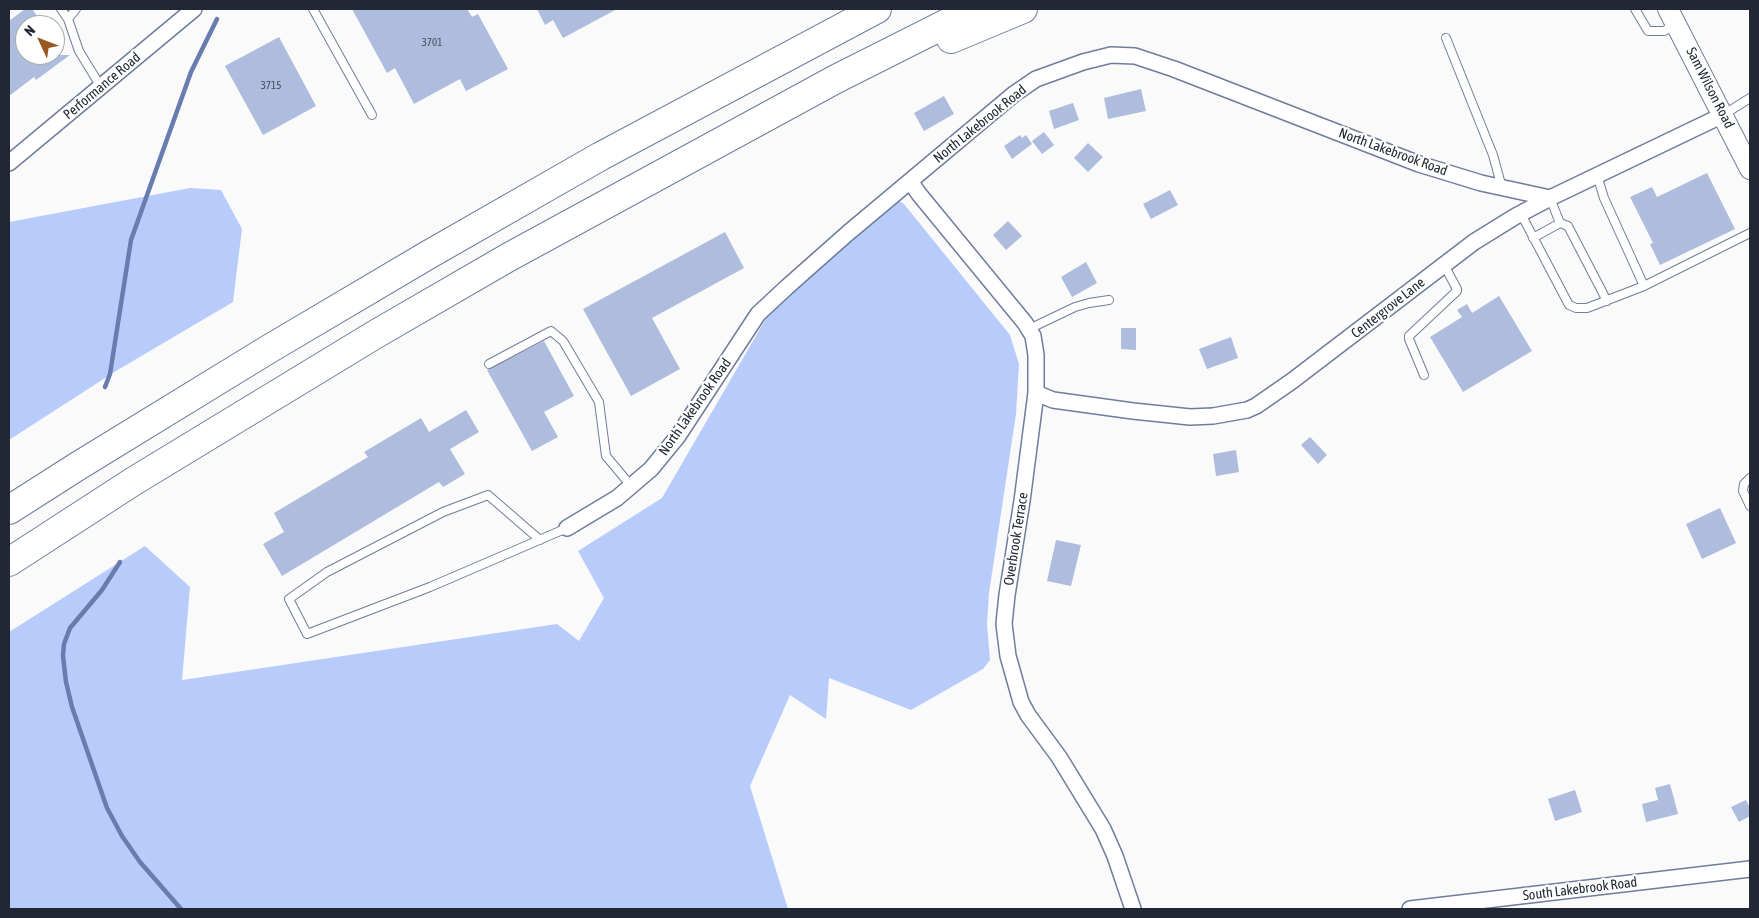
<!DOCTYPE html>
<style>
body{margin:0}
#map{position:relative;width:1759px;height:918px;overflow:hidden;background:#fafafa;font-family:"Asap Condensed",sans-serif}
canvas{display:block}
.frame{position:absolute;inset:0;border:10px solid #212733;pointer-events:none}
.north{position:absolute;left:15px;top:15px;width:50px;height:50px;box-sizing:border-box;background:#fff;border:1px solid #a6a9ad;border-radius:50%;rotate:313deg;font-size:14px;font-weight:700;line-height:20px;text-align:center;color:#212733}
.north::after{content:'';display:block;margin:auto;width:18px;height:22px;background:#995923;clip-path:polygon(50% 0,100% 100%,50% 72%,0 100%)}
</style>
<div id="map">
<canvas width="1759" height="918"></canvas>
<div class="frame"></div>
<div class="north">N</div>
</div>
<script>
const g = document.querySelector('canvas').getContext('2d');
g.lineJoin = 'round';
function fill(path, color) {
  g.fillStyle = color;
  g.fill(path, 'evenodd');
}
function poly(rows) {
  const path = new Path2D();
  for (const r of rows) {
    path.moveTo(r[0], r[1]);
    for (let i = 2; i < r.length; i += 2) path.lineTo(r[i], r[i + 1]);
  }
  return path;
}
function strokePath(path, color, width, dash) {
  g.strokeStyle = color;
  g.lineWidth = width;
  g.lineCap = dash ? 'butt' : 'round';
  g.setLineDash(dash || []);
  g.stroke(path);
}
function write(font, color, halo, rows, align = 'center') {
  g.font = font + ' "Asap Condensed",sans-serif';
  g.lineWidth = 4.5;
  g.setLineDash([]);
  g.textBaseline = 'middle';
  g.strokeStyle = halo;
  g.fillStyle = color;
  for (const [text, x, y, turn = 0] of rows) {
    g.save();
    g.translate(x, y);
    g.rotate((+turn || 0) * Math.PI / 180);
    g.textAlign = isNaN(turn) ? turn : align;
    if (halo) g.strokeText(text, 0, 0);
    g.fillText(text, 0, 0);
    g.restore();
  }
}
fill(poly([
 [190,188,221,190,242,229,233,302,116,371,9,440,9,222],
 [896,199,904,204,1010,335,1019,364,1016,414,989,593,987,624,990,660,983,669,911,710,829,678,826,719,790,695,750,786,788,909,9,909,9,632,145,546,190,587,182,680,557,624,579,641,604,598,578,551,662,498,775,303]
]), '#b8ccfb');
strokePath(poly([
 [105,387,110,374,131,240,191,72,217,19],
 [120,562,102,590,70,628,64,644,63,656,66,682,72,707,107,808,122,836,140,862,181,909]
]), '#687caf', 4.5);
fill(poly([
 [25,9,32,9,44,25,25,25,25,55,70,55,36,80,34,77,9,96,9,21],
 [352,9,467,9,472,17,478,14,508,69,466,91,460,79,414,104,395,68,387,73],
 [537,9,617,9,563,38,553,20,545,25],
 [279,37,316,106,263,135,225,66],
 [1141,89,1146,111,1108,119,1104,98],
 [944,96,954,114,924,131,914,113],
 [1073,103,1079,120,1054,129,1049,111],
 [1044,132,1054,145,1042,154,1032,141],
 [1020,135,1022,138,1026,135,1032,144,1012,159,1004,146],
 [1088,143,1103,157,1088,172,1074,158],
 [1707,173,1735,229,1660,265,1650,244,1653,243,1630,197,1652,187,1657,197],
 [1170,190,1178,205,1151,219,1143,204],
 [1008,221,1022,236,1006,250,993,235],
 [725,232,744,268,652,318,680,369,631,396,583,309],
 [1086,262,1097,283,1072,297,1061,277],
 [1499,296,1532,351,1463,392,1430,337,1462,317,1457,310,1467,304,1472,313],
 [1121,328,1136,328,1136,350,1121,349],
 [1231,337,1238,358,1207,369,1199,349],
 [544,341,574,396,544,412,558,437,532,451,487,370],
 [466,410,479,432,450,449,465,474,443,487,439,482,282,576,263,544,284,532,274,513,368,457,364,452,421,418,429,432],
 [1310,437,1327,455,1318,464,1301,445],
 [1236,450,1239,472,1216,476,1213,454],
 [1720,508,1736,543,1702,559,1686,524],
 [1056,540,1081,545,1071,586,1047,581],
 [1670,784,1678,814,1646,822,1642,804,1658,800,1655,788],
 [1575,790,1582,812,1555,821,1548,799],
 [1746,800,1750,808,1750,816,1739,822,1731,807]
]), '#aebcdd');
const service = poly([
 [61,9,68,19],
 [76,9,68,19,79,51,101,87],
 [313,9,372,115],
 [1635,9,1648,31,1664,31,1676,24],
 [1446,38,1493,155,1502,188],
 [1723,115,1750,98],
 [1597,175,1604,198,1644,286],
 [1550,198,1560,223],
 [1521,214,1569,305,1576,308,1587,308,1644,286,1750,233],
 [1533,238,1560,223,1568,226,1607,301],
 [1029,329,1075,307,1089,303,1109,300],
 [489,364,551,331,563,341,599,402,606,456,632,487],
 [1424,375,1409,339,1409,336,1457,291,1457,289,1444,265],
 [1750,478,1744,484,1743,491,1750,506],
 [540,540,488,495,443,512,327,572,289,599,307,634,430,587,567,528]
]);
const minor = poly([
 [9,163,194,9],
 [910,181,919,194,1025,323,1033,336,1036,355,1036,393,1022,501,1007,595,1004,624,1008,656,1021,702,1028,715,1059,757,1103,829,1115,856,1133,909],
 [1036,393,1053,400,1133,411,1190,417,1213,416,1247,410,1256,406,1292,381,1474,242,1516,216,1550,198,1723,115],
 [567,528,617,498,651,469,678,436,758,314,787,287,848,233,1014,94,1036,79,1083,62,1111,55,1135,56,1174,69,1419,164,1481,183,1550,198],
 [1410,909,1750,869]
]);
const tertiary = poly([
 [1668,9,1750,169]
]);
const motorway = poly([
 [951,39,1023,9],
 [9,510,78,466,269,349,428,255,601,156,877,9],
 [9,562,134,481,376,334,509,257,836,79,975,9]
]);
strokePath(service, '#6f7c9b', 10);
strokePath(minor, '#6f7c9b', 18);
strokePath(tertiary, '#6f7c9b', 22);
strokePath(motorway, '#6f7c9b', 30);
strokePath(service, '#fff', 8);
strokePath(minor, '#fff', 15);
strokePath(tertiary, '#fff', 20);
strokePath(motorway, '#fff', 28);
write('11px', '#444c5e', null, [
 ["3701",432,43],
 ["3715",271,86]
]);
write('14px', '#212733', '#fff', [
 ["Performance Road",102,86,-40],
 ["Sam Wilson Road",1710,88,63],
 ["North Lakebrook Road",980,124,-39],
 ["North Lakebrook Road",1393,152,20],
 ["Centergrove Lane",1388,308,-38],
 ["North Lakebrook Road",695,407,-55],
 ["Overbrook Terrace",1016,539,-81],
 ["South Lakebrook Road",1580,889,-7]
]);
</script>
